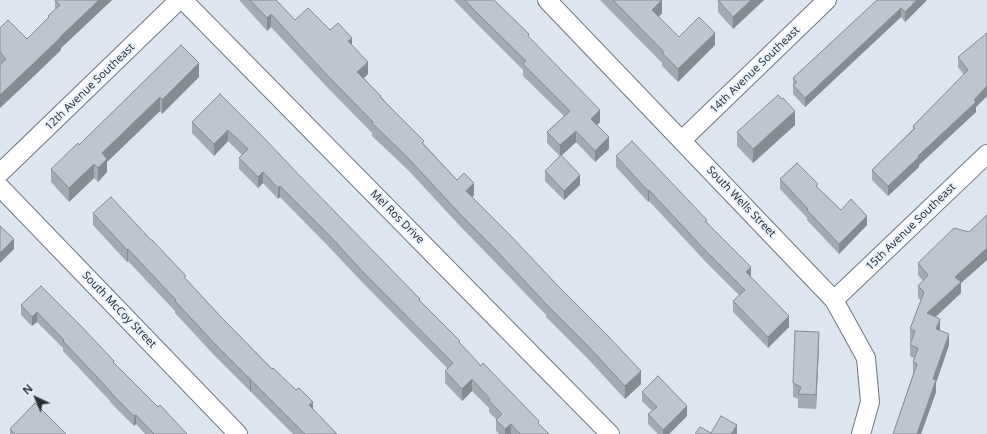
<!DOCTYPE html>
<style>
body{margin:0}
#map{position:relative;width:987px;height:434px;overflow:hidden;background:#dde6f0;font-family:"Noto Sans",sans-serif}
canvas{display:block}
.north{position:absolute;left:16px;top:378px;width:40px;height:40px;-webkit-text-stroke:3px #eaf4fe;paint-order:stroke;rotate:316deg;font-size:11px;font-weight:700;line-height:16px;text-align:center;color:#2d3034}
.north::after{content:'';display:block;margin:auto;width:14px;height:18px;background:#2d3034;clip-path:polygon(50% 0,100% 100%,50% 72%,0 100%)}
</style>
<div id="map">
<canvas width="987" height="434"></canvas>
<div class="north">N</div>
</div>
<script>
const g = document.querySelector('canvas').getContext('2d');
g.lineJoin = 'round';
function poly(rows) {
  const path = new Path2D();
  for (const r of rows) {
    path.moveTo(r[0], r[1]);
    for (let i = 2; i < r.length; i += 2) path.lineTo(r[i], r[i + 1]);
  }
  return path;
}
function strokePath(path, color, width, dash) {
  g.strokeStyle = color;
  g.lineWidth = width;
  g.lineCap = dash ? 'butt' : 'round';
  g.setLineDash(dash || []);
  g.stroke(path);
}
function fill(path, color) {
  g.fillStyle = color;
  g.fill(path, 'evenodd');
}
function write(font, color, halo, rows, align = 'center') {
  g.font = font + ' "Noto Sans",sans-serif';
  g.lineWidth = 4;
  g.setLineDash([]);
  g.textBaseline = 'middle';
  g.strokeStyle = halo;
  g.fillStyle = color;
  for (const [text, x, y, turn = 0] of rows) {
    g.save();
    g.translate(x, y);
    g.rotate((+turn || 0) * Math.PI / 180);
    g.textAlign = isNaN(turn) ? turn : align;
    if (halo) g.strokeText(text, 0, 0);
    g.fillText(text, 0, 0);
    g.restore();
  }
}
const minor = poly([
 [183,0,610,434],
 [547,0,834,300,866,358,870,402,861,434],
 [682,140,827,0],
 [0,173,179,0],
 [0,187,238,434],
 [834,300,987,154]
]);
strokePath(minor, '#6f7780', 20);
strokePath(minor, '#fff', 18);
fill(poly([
 [55,0,112,0,61,48,61,50,35,75,0,108,0,28,27,39,48,18,48,16,55,10],
 [240,0,276,0,295,20,330,30,352,45,368,74,364,78,457,180,474,195,472,197,641,384,625,399,588,359,546,317,546,315,496,263,460,226,408,170,372,136,372,133,327,87,271,27,267,31,240,1],
 [454,0,494,0,529,37,600,122,597,125,609,149,595,162,576,142,561,156,580,185,564,200,545,181,545,171,560,156,547,143,547,132,564,116,523,76,523,70,475,22],
 [600,0,662,0,662,13,659,17,679,37,715,45,678,82,662,66,662,63],
 [718,0,764,0,733,29,718,12],
 [877,0,927,0,905,22,901,17,805,107,793,94,793,78],
 [987,33,987,96,976,107,976,112,919,165,919,167,888,196,872,180,872,170,913,129,913,126,964,75,958,67,958,57],
 [181,45,199,77,162,114,160,111,107,162,107,172,98,182,94,178,69,202,51,182,51,169,79,145],
 [220,94,420,301,481,366,549,434,499,434,496,431,496,419,489,412,489,408,472,391,462,401,445,383,445,371,448,369,362,282,330,248,280,197,278,199,263,183,258,188,239,169,239,158,242,155,228,141,214,156,192,133,192,122],
 [795,125,753,163,737,146,737,132],
 [616,156,707,222,751,278,789,327,768,348,733,312,733,301,739,295,703,259,649,201,648,202,616,167],
 [780,179,818,188,841,210,867,225,839,254,807,220,807,218,780,189],
 [93,213,186,279,222,318,337,434,293,434,214,355,175,313,175,311,128,261,127,262,93,225],
 [987,215,987,260,961,283,961,293,935,317,940,330,949,345,936,383,936,392,921,434,893,434,913,374,913,362,914,358,910,356,910,345,912,341,910,341,910,329,921,300,918,298,918,286,923,281,918,275,918,263,969,232],
 [41,286,114,363,158,407,187,434,145,434,136,424,134,426,110,402,110,401,63,351,63,348,37,322,32,326,21,315,21,305],
 [819,346,816,409,798,408,798,399,793,397,793,383],
 [642,392,687,416,669,434,658,434,648,424,648,414,652,411,642,401],
 [10,429,66,434,10,434]
]), '#a3aab3');
fill(poly([
 [99,0,112,0,61,48,61,50,35,75,0,108,0,95],
 [662,0,662,13,652,23,652,10],
 [751,0,764,0,733,29,733,17],
 [917,0,927,0,905,22,905,12],
 [901,8,901,17,805,107,805,98],
 [271,14,271,27,267,31,267,18],
 [715,33,715,45,678,82,678,69],
 [352,38,352,50,348,41],
 [368,62,368,74,357,84,357,72],
 [199,63,199,77,162,114,162,100],
 [987,86,987,96,976,107,976,112,919,165,919,167,888,196,888,186,918,156],
 [160,97,160,111,107,162,107,172,98,182,98,168,102,153],
 [600,110,600,122,591,130,591,119],
 [795,111,795,125,753,163,753,149],
 [228,130,228,141,214,156,214,144],
 [576,131,576,142,560,157,560,145],
 [609,137,609,149,595,162,595,151],
 [94,164,94,178,69,202,69,188],
 [263,172,263,183,258,188,258,177],
 [580,175,580,185,564,200,564,191],
 [474,183,474,195,466,203,466,191],
 [280,186,280,197,278,199,278,188],
 [649,190,649,201,648,202,648,191],
 [867,216,867,225,839,254,839,244],
 [14,239,14,249,0,263,0,253],
 [987,248,987,260,961,283,961,293,927,325,927,313,955,277],
 [128,249,128,261,127,262,127,250],
 [751,267,751,278,746,272],
 [37,312,37,322,32,326,32,317],
 [789,316,789,327,768,348,768,337],
 [940,319,940,330,936,340,936,329],
 [819,332,819,346,816,409,816,395],
 [949,334,949,345,936,383,936,392,921,434,917,434,933,379],
 [641,371,641,384,625,399,625,386],
 [251,379,251,391,250,392,250,380],
 [472,379,472,391,462,401,462,389],
 [313,402,313,414,309,405],
 [687,406,687,416,669,434,663,434,663,430],
 [136,415,136,424,134,426,134,416],
 [511,424,511,434,505,434,505,429],
 [737,425,737,434,731,434]
]), '#848b92');
const building = poly([
 [55,0,99,0,60,37,61,37,35,62,0,95,0,65,6,59,0,52,0,28,8,20,27,39,49,17,48,16,60,5,55,0],
 [250,0,276,0,295,20,308,8,330,30,338,23,352,38,348,41,368,62,357,72,381,96,380,97,424,141,422,143,457,180,464,173,474,183,466,191,510,235,558,286,607,335,641,371,625,386,588,346,546,304,496,250,460,214,408,158,372,123,373,122,327,75,271,14,267,18,250,0],
 [465,0,494,0,529,34,528,36,600,110,591,119,609,137,595,151,576,131,560,145,547,132,570,111,523,64,526,61,475,11,465,0],
 [613,0,662,0,652,10,679,37,699,17,715,33,678,69,662,53,664,52,613,0],
 [718,0,751,0,733,17,718,0],
 [877,0,917,0,905,12,901,8,805,98,793,85,797,82,793,78,877,0],
 [987,33,987,86,974,100,976,102,918,156,919,157,888,186,872,170,915,128,913,126,968,70,958,57,987,33],
 [181,45,199,63,162,100,160,97,102,153,107,159,98,168,94,164,69,188,51,169,78,143,79,145,181,45],
 [220,94,265,139,299,175,420,299,419,300,460,341,459,342,481,366,483,363,539,421,538,423,549,434,520,434,511,424,505,429,496,420,502,414,489,401,490,399,472,379,462,389,445,371,453,363,362,271,330,236,280,186,278,188,263,172,258,177,239,158,248,149,228,130,214,144,192,122,220,94],
 [778,95,782,99,783,98,795,111,753,149,737,132,778,95],
 [632,141,707,220,705,221,751,267,746,272,789,316,768,337,733,301,745,290,703,248,649,190,648,191,616,156,632,141],
 [561,155,580,175,564,191,545,171,561,155],
 [797,163,818,184,816,186,841,210,851,199,867,216,839,244,807,210,808,209,780,179,797,163],
 [111,197,151,240,152,240,186,276,184,277,222,318,272,369,273,368,296,390,299,388,313,402,309,405,337,434,305,434,214,343,175,301,176,300,128,249,127,250,93,213,111,197],
 [987,215,987,248,955,277,961,282,927,313,940,319,936,329,949,334,933,379,936,380,917,434,893,434,917,364,913,362,918,348,910,345,915,331,910,329,924,292,918,286,928,275,918,263,954,228,969,232,987,215],
 [0,226,14,239,0,253,0,226],
 [41,286,80,325,114,361,113,362,158,407,160,405,187,434,154,434,136,415,134,416,110,392,111,392,63,341,64,340,37,312,32,317,21,305,41,286],
 [795,331,819,332,816,395,798,394,801,387,793,383,795,331],
 [658,376,687,406,663,430,648,414,657,407,642,392,658,376],
 [35,403,66,434,15,434,10,429,35,403],
 [721,416,737,425,731,434,695,434,700,427,711,433,721,416]
]);
fill(building, '#bdc6d0');
strokePath(building, '#848b92', 1);
write('11px', '#2d3034', '#eaf4fe', [
 ["14th Avenue Southeast",755,70,-44],
 ["12th Avenue Southeast",90,87,-44],
 ["South Wells Street",741,202,46],
 ["Mel Ros Drive",397,217,45],
 ["15th Avenue Southeast",911,227,-44],
 ["South McCoy Street",119,310,46]
]);
</script>
